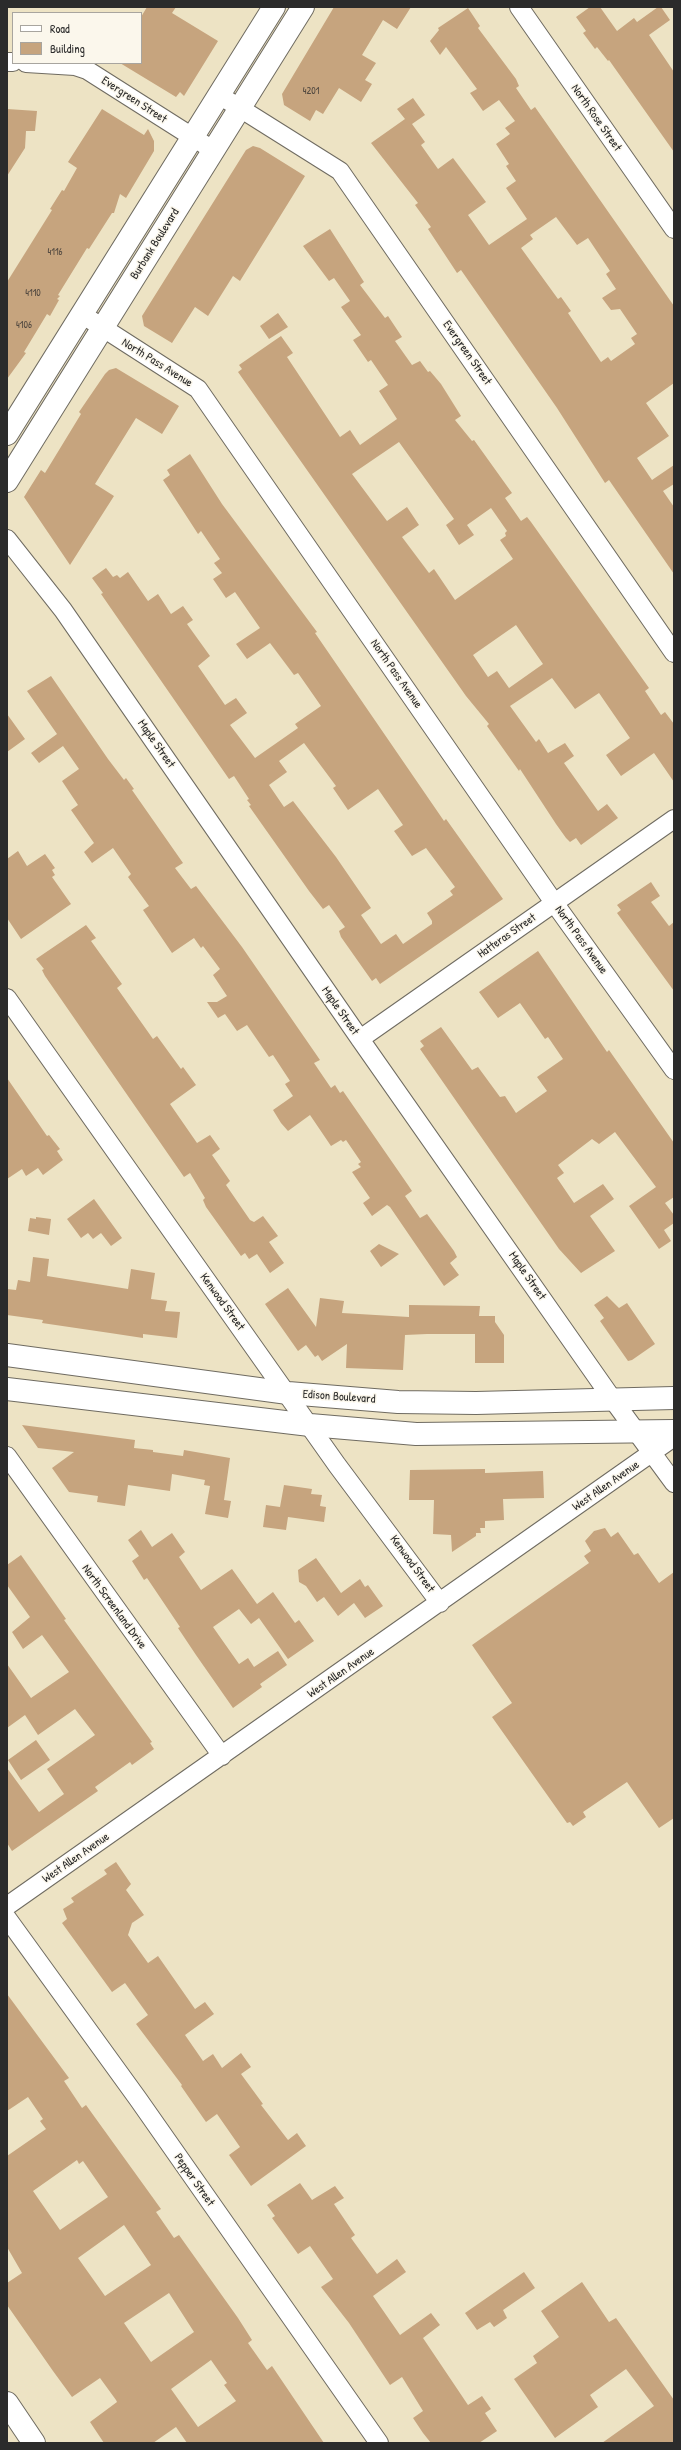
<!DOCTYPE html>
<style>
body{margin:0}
#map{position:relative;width:681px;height:2450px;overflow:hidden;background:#ede3c4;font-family:"Patrick Hand",sans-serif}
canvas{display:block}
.frame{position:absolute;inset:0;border:8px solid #2b2b2b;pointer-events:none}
.legend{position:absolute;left:12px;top:12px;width:130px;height:52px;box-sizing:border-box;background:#fbf7ec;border:1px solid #a8a59f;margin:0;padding:5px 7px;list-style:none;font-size:12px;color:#2b2b2b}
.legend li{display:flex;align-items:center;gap:8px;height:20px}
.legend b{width:20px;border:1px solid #a8a59f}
</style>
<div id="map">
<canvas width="681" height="2450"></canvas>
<div class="frame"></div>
<ul class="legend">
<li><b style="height:5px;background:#fff"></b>Road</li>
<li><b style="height:11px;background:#c6a47e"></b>Building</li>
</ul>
</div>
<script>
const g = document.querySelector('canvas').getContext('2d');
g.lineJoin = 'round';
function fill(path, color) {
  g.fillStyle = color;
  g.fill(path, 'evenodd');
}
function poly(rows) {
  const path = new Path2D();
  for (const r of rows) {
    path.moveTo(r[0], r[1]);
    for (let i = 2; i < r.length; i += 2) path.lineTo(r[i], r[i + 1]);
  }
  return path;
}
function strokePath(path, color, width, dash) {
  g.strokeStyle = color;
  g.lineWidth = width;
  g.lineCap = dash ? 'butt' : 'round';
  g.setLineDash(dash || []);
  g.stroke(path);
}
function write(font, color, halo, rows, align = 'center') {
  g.font = font + ' "Patrick Hand",sans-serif';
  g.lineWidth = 3;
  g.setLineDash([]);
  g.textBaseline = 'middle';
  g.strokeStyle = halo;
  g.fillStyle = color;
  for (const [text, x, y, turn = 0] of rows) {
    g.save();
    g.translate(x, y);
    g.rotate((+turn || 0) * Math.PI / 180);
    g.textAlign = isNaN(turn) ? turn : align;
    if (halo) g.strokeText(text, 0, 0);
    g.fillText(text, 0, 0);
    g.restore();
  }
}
fill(poly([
 [147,7,176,7,172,13,218,41,184,96,180,92,176,97,120,63,141,63,141,17],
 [334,7,411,7,397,29,383,20,362,55,376,63,365,80,372,84,361,102,339,88,323,114,316,110,310,121,284,105,282,94],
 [590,7,600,7,617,31,634,18,637,22,658,7,661,7,670,20,649,35,674,72,674,152,609,60,608,61,597,47,595,49,583,33,586,31,576,17],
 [468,8,480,26,478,28,516,79,519,86,516,88,531,110,535,107,674,306,674,383,646,403,669,436,637,458,652,480,674,465,674,484,663,491,674,507,674,574,609,480,605,483,557,408,461,270,457,273,428,229,431,227,415,205,418,203,371,143,405,119,397,109,413,98,425,115,412,124,425,142,421,145,438,169,453,158,486,202,468,215,489,245,527,219,506,188,516,181,506,166,509,164,496,144,510,134,505,128,515,121,499,100,483,111,470,93,477,89,446,47,440,55,430,41,439,30,438,28],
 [556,217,577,245,588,238,610,271,606,274,616,289,602,298,611,310,620,309,637,334,631,338,635,344,611,361,608,357,601,362,568,313,571,311,561,297,558,299,521,248,533,239,530,235],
 [7,109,37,111,35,131,26,131,25,148,7,176],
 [102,109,144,135,148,129,154,141,154,151,126,198,120,194,114,213,112,213,89,249,87,248,58,295,60,296,57,299,59,300,50,316,47,314,24,352,26,353,7,379,7,282,52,210,50,209,62,190,64,191,77,168,68,162],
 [253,146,260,148,305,176,240,281,233,276,208,316,195,307,172,343,144,326,142,316,246,150],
 [330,229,364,282,360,285,385,318,388,316,402,337,395,341,412,365,420,361,428,372,430,371,441,384,461,416,455,420,472,441,474,440,512,493,505,498,521,521,527,517,531,522,649,688,645,691,661,715,665,712,674,724,674,782,654,753,621,776,606,755,630,738,599,693,575,709,552,678,510,706,536,742,539,739,548,753,565,743,574,756,564,763,598,811,607,804,618,818,581,845,576,838,570,842,566,838,556,824,520,769,519,771,487,726,489,724,466,696,238,372,242,369,239,365,281,336,293,353,287,357,340,437,350,430,360,445,397,419,379,391,388,385,371,360,368,362,353,340,361,335,341,307,350,301,334,278,329,281,303,246],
 [399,442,454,519,446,525,459,545,474,535,467,525,491,508,507,531,505,533,506,536,500,540,513,559,455,600,434,569,429,573,402,537,419,525,407,507,387,521,352,474],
 [516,625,543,664,509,688,497,671,488,677,473,655],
 [278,313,288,327,269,339,260,326],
 [116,368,179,406,162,434,136,418,95,484,114,496,70,565,24,497,41,470,45,473,81,414,79,412,105,374,109,370],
 [190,454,222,504,317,632,315,633,444,821,446,819,503,899,380,984,376,978,372,981,341,937,339,931,345,927,329,905,323,909,309,891,249,806,251,805,247,800,249,799,234,776,229,779,101,594,103,593,92,578,106,568,113,577,117,575,120,578,128,572,148,601,158,594,171,614,183,606,193,620,187,624,210,656,198,666,225,705,236,698,247,713,230,725,255,758,298,728,295,724,321,706,298,673,294,675,270,643,247,659,236,644,260,628,235,592,226,598,213,579,222,573,214,563,220,559,201,531,198,534,163,480,170,475,167,470],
 [304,743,336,786,333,788,348,810,378,789,403,825,394,831,412,856,426,848,455,887,450,891,453,895,427,913,432,921,432,924,403,944,396,934,381,944,361,915,371,908,336,857,293,801,284,807,269,785,287,772,279,761],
 [51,676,108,759,124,780,126,778,134,789,132,790,183,863,175,868,191,889,196,886,242,947,320,1060,314,1063,331,1088,335,1085,340,1093,343,1091,408,1185,412,1191,405,1196,420,1218,427,1214,454,1251,457,1257,450,1263,459,1275,444,1286,390,1207,387,1205,372,1216,363,1203,370,1198,352,1172,361,1167,358,1164,361,1162,346,1140,343,1142,341,1140,331,1146,310,1115,288,1131,281,1123,273,1110,293,1096,285,1084,290,1081,273,1055,269,1057,247,1025,237,1031,225,1014,218,1018,207,1002,217,1002,227,996,213,975,220,969,203,946,201,948,194,938,172,953,143,910,149,906,128,877,131,874,113,848,92,863,84,852,94,843,71,810,78,805,62,781,79,769,63,746,39,763,31,753,57,734,27,691],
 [7,714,25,739,7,752],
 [18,851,27,866,45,854,55,868,52,870,55,875,52,877,71,904,21,939,7,918,7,859],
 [651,882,660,896,651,902,669,926,674,922,674,991,617,913,621,910,617,905],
 [86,925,96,938,91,941,122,984,117,988,153,1039,157,1036,181,1069,183,1067,196,1085,170,1104,197,1143,210,1135,220,1149,212,1155,230,1181,226,1185,250,1220,254,1222,263,1216,278,1236,269,1242,284,1263,270,1273,257,1254,249,1259,245,1253,241,1256,206,1207,203,1200,205,1198,190,1173,184,1177,45,976,42,970,44,969,36,959],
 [538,951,607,1052,609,1050,674,1143,674,1197,665,1203,674,1215,674,1223,664,1230,671,1241,659,1249,629,1206,656,1187,615,1132,599,1144,592,1139,558,1165,564,1173,557,1178,574,1203,603,1184,614,1199,590,1216,615,1251,581,1273,559,1249,420,1049,424,1046,420,1041,441,1027,472,1070,478,1067,500,1097,505,1096,516,1113,547,1091,537,1077,563,1059,548,1037,545,1039,520,1003,498,1018,479,992],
 [7,1078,47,1136,49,1135,60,1149,57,1151,63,1160,43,1175,38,1168,26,1176,22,1169,7,1179],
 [94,1199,122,1238,111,1246,101,1233,93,1239,88,1233,81,1238,67,1219],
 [36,1217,51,1219,49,1235,28,1231,30,1218,36,1219],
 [379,1244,399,1254,381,1267,370,1251],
 [33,1257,49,1259,47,1276,128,1289,131,1269,155,1273,151,1299,167,1301,165,1311,180,1312,177,1338,143,1334,143,1338,110,1333,42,1323,43,1320,7,1315,7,1289,16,1290,18,1280,30,1282],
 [288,1288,316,1327,320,1298,344,1301,342,1313,409,1317,409,1305,480,1306,479,1316,495,1316,495,1322,504,1335,504,1363,475,1363,475,1334,427,1334,405,1335,403,1370,346,1368,347,1344,322,1361,318,1355,315,1357,306,1345,298,1351,265,1304],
 [607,1296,619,1308,627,1303,655,1344,632,1360,628,1361,600,1321,604,1318,594,1305],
 [22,1425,135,1440,134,1448,153,1450,153,1452,183,1456,184,1450,230,1458,224,1500,231,1501,228,1518,205,1514,210,1486,204,1485,205,1480,172,1474,170,1491,128,1485,125,1506,97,1502,98,1496,69,1492,52,1468,74,1452,38,1448],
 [485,1469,485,1473,543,1471,544,1498,503,1499,504,1520,485,1521,485,1528,480,1528,481,1533,476,1533,476,1536,452,1552,451,1535,433,1534,434,1500,409,1500,410,1470],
 [284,1485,312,1489,311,1494,322,1495,320,1506,326,1507,324,1522,288,1517,286,1530,263,1527,266,1505,280,1507],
 [605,1528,611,1537,618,1532,634,1555,638,1553,659,1583,674,1572,674,1818,659,1828,627,1782,583,1812,586,1817,573,1826,570,1822,567,1823,492,1717,512,1703,472,1645,589,1563,584,1556,591,1551,585,1541,594,1531],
 [141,1530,152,1547,172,1533,185,1552,179,1557,201,1590,232,1569,257,1604,273,1592,295,1623,299,1620,314,1641,288,1659,259,1618,251,1624,239,1609,213,1627,239,1664,248,1658,254,1667,278,1651,287,1665,260,1684,262,1687,233,1708,196,1655,178,1628,180,1627,147,1578,144,1580,132,1561,139,1556,128,1540],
 [21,1555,66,1619,64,1620,152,1742,150,1743,154,1749,132,1765,130,1762,95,1787,98,1791,12,1851,7,1843,7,1768,39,1812,64,1794,47,1769,95,1735,75,1709,38,1735,25,1715,7,1728,7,1664,31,1698,69,1672,42,1635,23,1649,12,1632,30,1617,7,1585,7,1565],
 [316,1558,341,1593,360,1579,365,1587,368,1585,383,1606,365,1618,354,1603,338,1616,324,1597,317,1602,306,1586,299,1582,298,1570],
 [36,1740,50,1760,21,1780,8,1760],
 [116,1862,131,1884,126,1890,144,1915,132,1923,128,1935,148,1963,158,1956,195,2009,205,2002,214,2014,185,2035,203,2061,213,2054,222,2068,241,2053,251,2067,241,2074,263,2104,261,2105,288,2140,297,2133,306,2146,251,2186,229,2155,240,2147,217,2114,206,2122,181,2086,182,2085,136,2024,148,2015,125,1983,112,1992,62,1923,67,1919,63,1909,74,1902,71,1898,107,1874,104,1870],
 [7,1994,69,2078,64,2081,82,2108,86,2105,161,2209,156,2212,174,2238,179,2235,238,2318,252,2340,248,2343,267,2370,272,2366,324,2443,187,2443,176,2427,153,2443,104,2443,90,2422,117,2402,116,2400,100,2378,72,2397,53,2371,7,2305,7,2283,22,2273,7,2247,7,2156,46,2129,40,2121,43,2119,28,2097,7,2111],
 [77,2160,79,2164,83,2161,108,2197,60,2230,33,2191],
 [124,2225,151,2265,105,2296,78,2258],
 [169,2293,194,2332,151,2362,124,2323],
 [211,2360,227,2383,224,2385,236,2401,198,2427,171,2389],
 [300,2183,312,2200,335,2186,344,2198,334,2204,355,2235,351,2238,377,2274,397,2259,406,2272,373,2296,400,2335,431,2313,440,2325,423,2338,468,2405,482,2396,491,2409,485,2413,497,2431,479,2443,431,2443,423,2433,413,2418,423,2411,402,2377,390,2385,349,2323,321,2287,333,2279,310,2246,298,2254,272,2218,275,2216,267,2205],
 [524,2272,535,2288,503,2310,507,2318,494,2327,490,2322,477,2330,465,2313],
 [582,2282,609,2322,616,2318,674,2400,674,2443,602,2443,654,2406,626,2369,590,2395,598,2407,555,2438,514,2379,537,2363,533,2356,559,2337,541,2311]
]), '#c6a47e');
const minor = poly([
 [519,7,674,229],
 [7,62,13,62],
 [26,63,75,66,87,70,213,150],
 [219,95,340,171,674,653],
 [83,315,198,389,555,904,674,1070],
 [7,539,63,610,360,1039,613,1400,674,1483],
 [7,998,337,1465,440,1603],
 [360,1039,674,819],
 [7,1456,222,1756],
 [7,1906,674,1437],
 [7,1918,138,2099,379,2443]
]);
const secondary = poly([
 [7,1355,288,1393,398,1402,476,1403,674,1398],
 [7,1389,310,1425,416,1434,674,1431],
 [7,2403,34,2443]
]);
const primary = poly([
 [7,434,274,7],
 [7,481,303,7]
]);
strokePath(minor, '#6f6b61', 20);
strokePath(secondary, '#6f6b61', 24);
strokePath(primary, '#6f6b61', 24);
strokePath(minor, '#fff', 18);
strokePath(secondary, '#fff', 22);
strokePath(primary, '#fff', 22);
write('10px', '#524940', null, [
 ["4201",311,91],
 ["4116",55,252],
 ["4110",33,293],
 ["4106",24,325]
]);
write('12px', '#2b2b2b', '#fbf7ec', [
 ["Evergreen Street",134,100,33],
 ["North Rose Street",596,118,55],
 ["Burbank Boulevard",155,244,-58],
 ["Evergreen Street",467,353,55],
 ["North Pass Avenue",157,363,32],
 ["North Pass Avenue",396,674,55],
 ["Maple Street",156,744,55],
 ["Hatteras Street",507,936,-35],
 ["North Pass Avenue",581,940,54],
 ["Maple Street",340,1011,55],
 ["Maple Street",527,1276,55],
 ["Kenwood Street",222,1302,54],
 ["Edison Boulevard",339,1397,4],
 ["West Allen Avenue",606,1486,-35],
 ["Kenwood Street",412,1564,54],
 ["North Screenland Drive",114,1607,54],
 ["West Allen Avenue",341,1673,-35],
 ["West Allen Avenue",76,1858,-35],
 ["Pepper Street",194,2180,55]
]);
</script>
